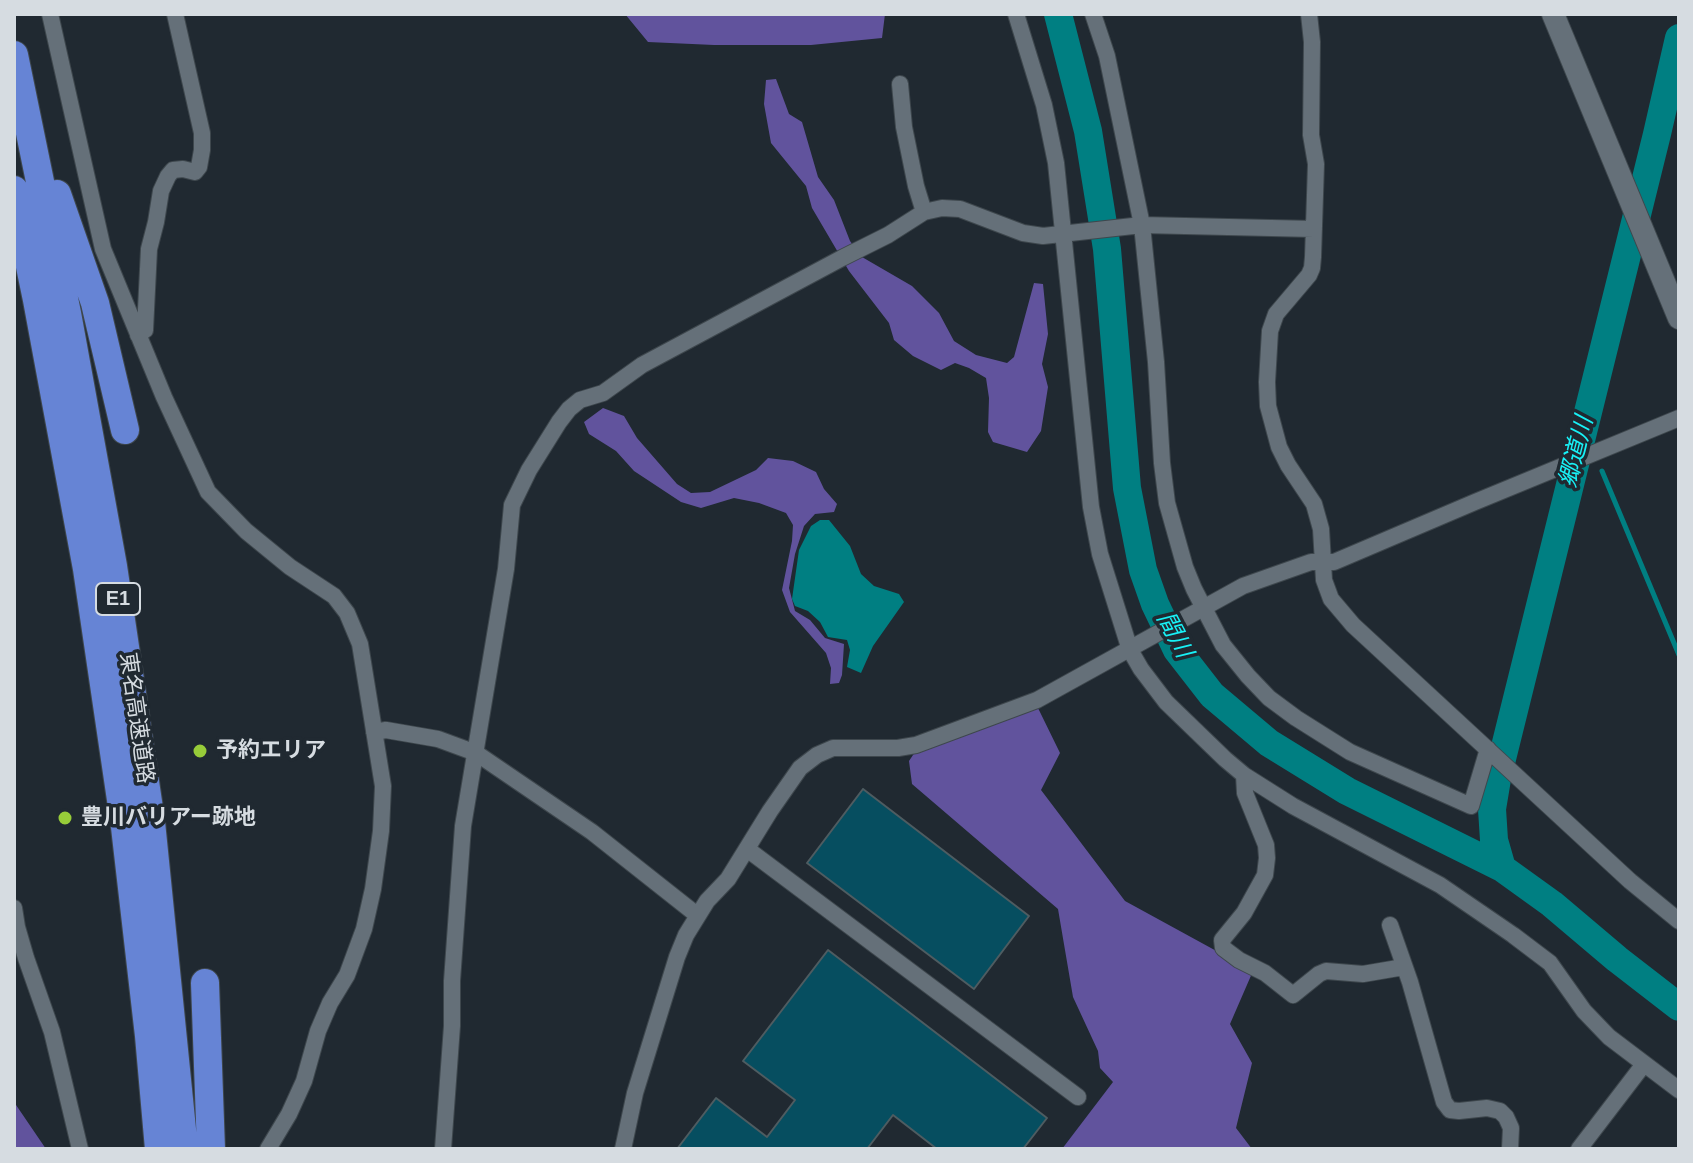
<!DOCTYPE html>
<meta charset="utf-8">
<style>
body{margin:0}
#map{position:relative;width:1693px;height:1163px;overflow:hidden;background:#202931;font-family:Arial,sans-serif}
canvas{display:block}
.frame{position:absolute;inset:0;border:16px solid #d6dce1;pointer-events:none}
</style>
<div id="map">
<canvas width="1693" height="1163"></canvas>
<div class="frame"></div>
</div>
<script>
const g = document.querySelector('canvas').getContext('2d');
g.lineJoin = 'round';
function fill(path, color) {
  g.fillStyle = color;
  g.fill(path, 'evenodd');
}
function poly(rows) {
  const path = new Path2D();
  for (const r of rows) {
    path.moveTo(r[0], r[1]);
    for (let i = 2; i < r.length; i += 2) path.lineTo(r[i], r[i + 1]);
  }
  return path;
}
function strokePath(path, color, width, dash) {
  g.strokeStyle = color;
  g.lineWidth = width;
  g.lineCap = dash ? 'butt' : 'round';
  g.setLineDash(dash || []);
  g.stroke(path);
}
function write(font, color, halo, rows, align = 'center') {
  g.font = font + ' Arial,"Noto Sans JP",sans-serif';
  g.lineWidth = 7;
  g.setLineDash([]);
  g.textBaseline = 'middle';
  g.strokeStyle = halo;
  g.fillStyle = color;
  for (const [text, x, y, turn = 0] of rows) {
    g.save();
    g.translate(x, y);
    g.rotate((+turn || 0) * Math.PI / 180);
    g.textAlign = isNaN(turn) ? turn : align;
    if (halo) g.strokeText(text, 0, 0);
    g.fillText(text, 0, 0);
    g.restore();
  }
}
fill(poly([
 [625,14,885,14,882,38,811,45,714,45,648,42],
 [776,79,789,114,802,122,818,177,834,200,850,241,862,257,912,286,939,313,954,341,976,355,1007,363,1014,357,1034,283,1043,284,1048,334,1042,364,1048,387,1041,431,1027,452,993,442,988,432,989,398,986,378,969,368,955,363,941,370,913,356,894,340,889,323,849,271,812,208,806,186,771,143,764,104,766,80],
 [603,408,624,416,637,438,677,484,691,493,710,492,756,470,768,458,793,461,816,472,824,489,837,504,834,512,815,514,804,526,795,554,789,588,795,611,810,620,825,638,844,644,842,675,839,683,830,684,831,668,826,653,790,612,782,590,792,541,793,525,786,513,759,503,734,498,701,508,681,502,634,471,616,451,589,434,584,422],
 [1038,708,1060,753,1041,790,1125,901,1253,971,1230,1024,1252,1063,1236,1128,1252,1149,1062,1149,1113,1082,1100,1068,1098,1051,1073,997,1058,909,912,784,909,761,917,749],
 [14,1102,46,1149,14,1149]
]), '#61539d');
fill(poly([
 [820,520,829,520,850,546,861,574,874,586,899,594,904,602,873,646,861,673,847,667,850,650,847,640,828,637,820,622,808,611,795,606,792,599,799,550,811,526]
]), '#007f82');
strokePath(poly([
 [1602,471,1679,655]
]), '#007f82', 5);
strokePath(poly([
 [1058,14,1088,131,1107,249,1127,488,1143,570,1155,604,1177,650,1212,695,1269,743,1347,791,1502,868,1552,904,1617,959,1679,1007],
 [1502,868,1494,840,1492,809,1497,779,1657,134,1679,38]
]), '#007f82', 28);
const building = poly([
 [863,789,1029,916,974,989,807,863,863,789],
 [828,950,1047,1118,1023,1149,937,1149,893,1115,867,1149,677,1149,716,1098,767,1137,795,1100,743,1061,828,950]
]);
fill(building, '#064e60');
strokePath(building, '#4e5c61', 2);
const minor = poly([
 [50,14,103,249,164,397,208,492,246,531,290,567,334,596,347,613,360,644,383,786,381,831,373,889,364,929,347,975,330,1003,318,1031,304,1081,289,1114,268,1149],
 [1016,14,1044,105,1056,163,1091,507,1100,554,1130,650,1141,669,1166,702,1225,759,1244,775,1293,806,1440,885,1513,935,1550,963,1584,1011,1609,1037,1679,1090],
 [1093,14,1107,56,1142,225,1156,362,1162,463,1167,503,1185,567,1194,589,1223,645,1248,676,1269,698,1296,718,1350,752,1471,806,1488,749],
 [1309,14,1312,42,1311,135,1316,164,1313,257,1312,268,1309,275,1276,314,1270,331,1267,382,1268,406,1279,447,1288,465,1314,504,1321,529,1324,580,1331,599,1353,625,1630,881,1679,921],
 [900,84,904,127,916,186,924,212],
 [138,335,145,330,149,249,156,222,161,191,168,176,173,170,183,169,195,172,199,167,202,150,202,133,175,14],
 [374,732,386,730,438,739,476,753,592,832,697,915],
 [1244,775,1245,793,1266,845,1267,858,1265,875,1244,913,1222,940,1223,948,1239,960,1265,973,1293,995,1319,974,1326,971,1363,974,1404,967],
 [747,849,1078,1097],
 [14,908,17,927,26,958,52,1032,80,1149],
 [1390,925,1410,982,1444,1102,1450,1110,1459,1111,1487,1108,1500,1111,1506,1117,1511,1128,1510,1149],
 [443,1149,452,1026,452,981,463,826,506,569,512,505,529,470,559,422,569,409,580,400,603,393,642,365,842,258,888,235,924,212,942,208,960,209,1023,233,1043,236,1142,225,1314,229],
 [623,1149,635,1093,677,957,686,935,707,901,728,879,770,811,800,768,817,755,833,748,898,748,916,745,1037,700,1243,586,1311,562,1334,562,1475,502,1679,418],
 [1579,1149,1644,1064]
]);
const secondary = poly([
 [1553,14,1679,318]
]);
const motorway = poly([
 [14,55,67,313,113,566,151,822,184,1149],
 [14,190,37,300,87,569,125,827,149,1036,159,1149],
 [57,194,95,303,125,430],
 [205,983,211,1149]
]);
strokePath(minor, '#3e474d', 18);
strokePath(secondary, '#3e474d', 24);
strokePath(motorway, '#3e474d', 30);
strokePath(minor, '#657079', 16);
strokePath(secondary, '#657079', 22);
strokePath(motorway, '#6684d5', 28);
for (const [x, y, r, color] of [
 [200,751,8,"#97cc39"],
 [65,818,8,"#97cc39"]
]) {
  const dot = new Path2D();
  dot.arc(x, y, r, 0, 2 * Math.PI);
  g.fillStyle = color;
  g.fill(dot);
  strokePath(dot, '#202931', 3);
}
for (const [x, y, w] of [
 [118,599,44]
]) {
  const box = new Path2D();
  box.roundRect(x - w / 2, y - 16, w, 32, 6);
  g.fillStyle = '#202931';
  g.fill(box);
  strokePath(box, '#d6dce1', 2);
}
write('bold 20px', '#d6dce1', null, [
 ["E1",118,599]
]);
write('22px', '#d6dce1', '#202931', [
 ["東名高速道路",136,718,82]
]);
write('bold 22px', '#d6dce1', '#202931', [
 ["予約エリア",216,751],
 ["豊川バリアー跡地",81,818]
], 'left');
write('italic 24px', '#18f1f6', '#202931', [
 ["郷道川",1577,452,-76],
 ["間川",1174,635,62]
]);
</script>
